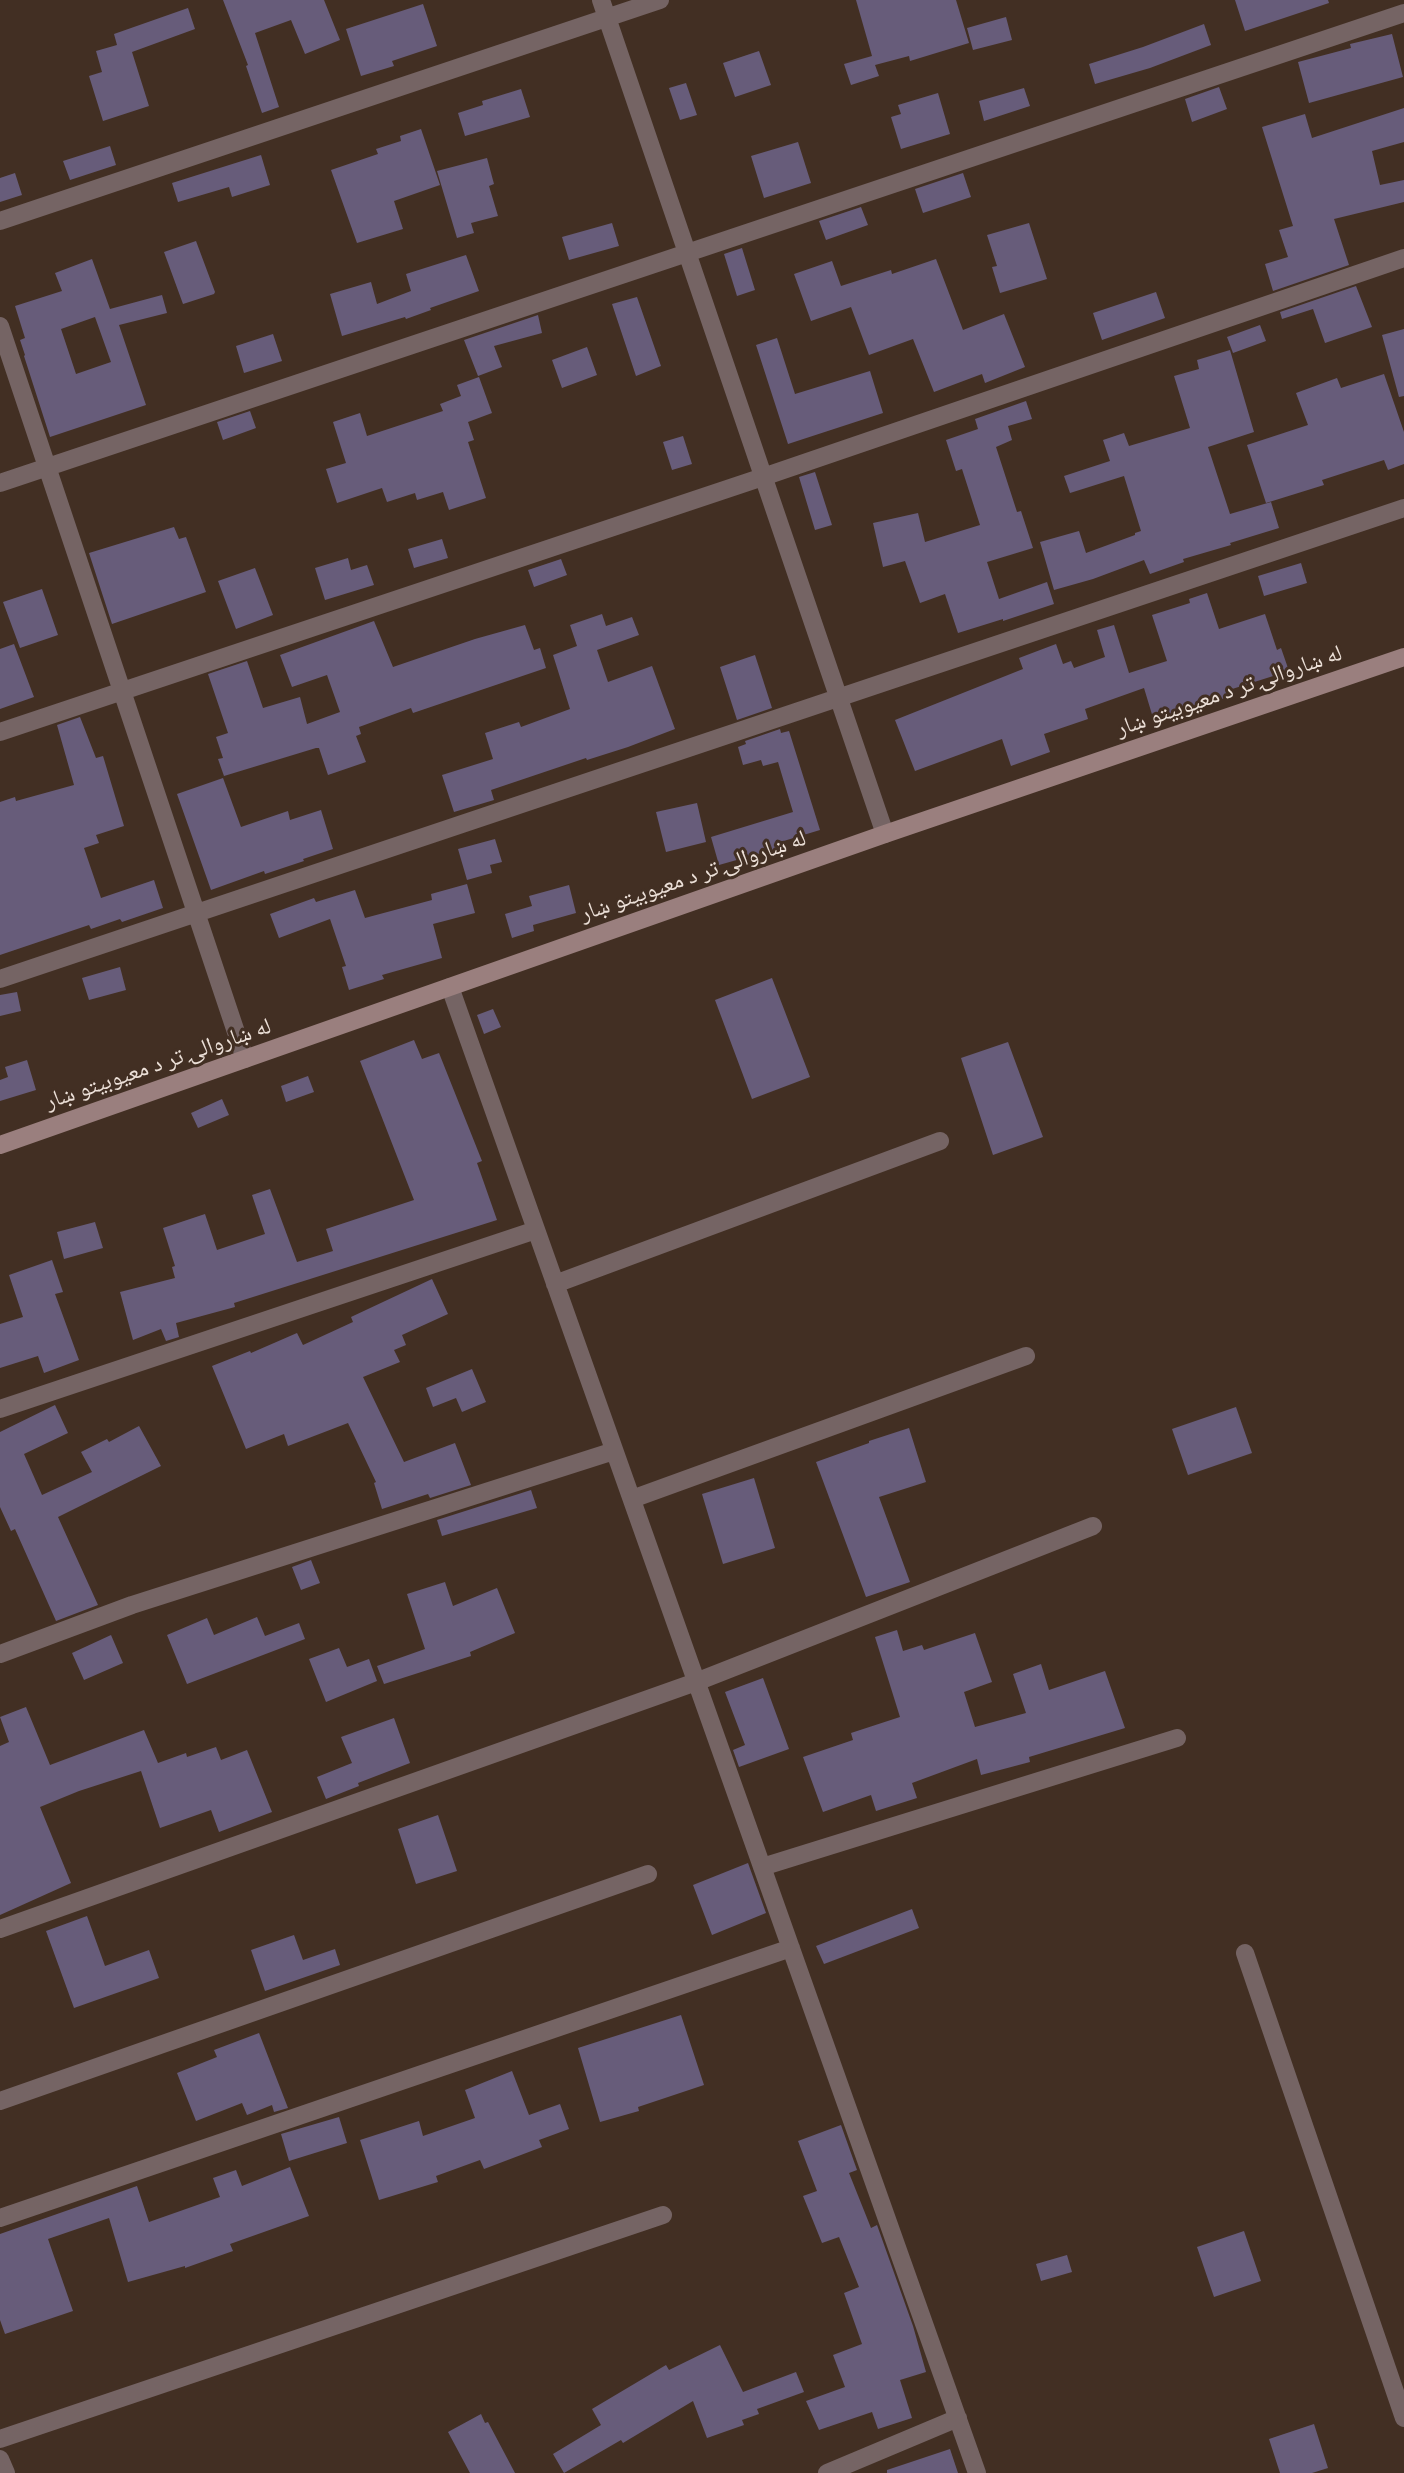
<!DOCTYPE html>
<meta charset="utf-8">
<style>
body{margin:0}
canvas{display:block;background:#422f23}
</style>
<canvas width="1404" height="2473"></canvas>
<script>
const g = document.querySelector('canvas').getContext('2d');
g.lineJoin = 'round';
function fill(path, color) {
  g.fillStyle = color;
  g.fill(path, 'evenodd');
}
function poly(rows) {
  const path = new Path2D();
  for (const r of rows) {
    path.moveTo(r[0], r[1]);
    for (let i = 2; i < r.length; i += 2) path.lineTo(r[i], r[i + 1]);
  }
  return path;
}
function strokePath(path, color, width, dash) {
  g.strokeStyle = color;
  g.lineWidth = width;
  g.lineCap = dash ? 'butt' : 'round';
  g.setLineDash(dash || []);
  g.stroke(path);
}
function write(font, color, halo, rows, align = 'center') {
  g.font = font + ' Cabin,"Noto Naskh Arabic",sans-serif';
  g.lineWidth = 6;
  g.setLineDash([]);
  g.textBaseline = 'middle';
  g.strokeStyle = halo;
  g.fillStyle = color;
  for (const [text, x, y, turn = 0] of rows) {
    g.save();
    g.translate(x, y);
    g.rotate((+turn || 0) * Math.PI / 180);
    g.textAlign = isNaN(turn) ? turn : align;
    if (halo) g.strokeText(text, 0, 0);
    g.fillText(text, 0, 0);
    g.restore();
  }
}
fill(poly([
 [223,0,324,0,340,40,305,54,291,20,255,33,279,107,262,113,246,66,248,65],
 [856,0,956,0,969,43,910,61,909,56,875,65,879,76,851,85,844,64,872,56],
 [1235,0,1328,0,1329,3,1245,31],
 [423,4,437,46,392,61,394,66,361,76,346,29],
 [188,8,195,29,132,52,149,106,103,121,89,76,102,72,96,51,117,45,114,34],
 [1006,17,1012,40,973,50,967,28],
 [1204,24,1211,45,1150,68,1095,84,1089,64,1143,47],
 [1392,34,1403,77,1309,103,1298,62,1351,48,1350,44],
 [759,51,771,85,735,97,723,63],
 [686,83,697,115,680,120,669,88],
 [1219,87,1227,109,1192,122,1185,99],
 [1024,88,1030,106,984,121,979,101],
 [521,89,530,117,465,136,458,113,483,105,482,101],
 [938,93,950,134,901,149,891,117,901,114,898,105],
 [1404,108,1404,142,1372,151,1380,185,1404,180,1404,202,1334,219,1349,265,1273,291,1265,264,1288,257,1279,230,1293,226,1262,127,1305,114,1312,138],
 [421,129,440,185,394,201,403,229,357,243,331,170,378,154,376,149,401,141,400,136],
 [798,142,811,183,764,198,751,156],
 [110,146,116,165,70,180,63,161],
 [261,155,270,185,232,197,229,187,178,202,172,183],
 [487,158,494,184,489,186,498,216,471,223,474,233,457,238,437,171],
 [15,173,22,195,0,202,0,178],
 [963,173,971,197,923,213,915,189],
 [861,207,868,225,826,240,819,221],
 [612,223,619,246,569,260,562,237],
 [1029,223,1047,279,1000,293,992,267,997,266,987,235],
 [196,241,215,292,214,294,183,304,164,252],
 [742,248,755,290,737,296,724,254],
 [466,255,479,291,430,308,431,310,406,319,405,317,342,336,330,294,371,282,377,304,411,291,406,274],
 [92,259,110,309,162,295,167,313,119,325,146,405,50,437,24,356,25,355,20,340,25,338,15,306,62,291,55,273],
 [95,317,111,362,76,374,61,329],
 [936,259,963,330,1004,314,1025,367,985,383,982,374,934,392,913,339,869,355,851,307,811,321,794,274,832,261,841,286,891,270,892,274],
 [1356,286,1372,327,1325,343,1313,309,1282,319,1280,312],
 [1156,292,1165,318,1102,340,1093,313],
 [637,297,661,366,636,376,612,304],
 [538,315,542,333,494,346,502,367,478,376,464,340],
 [1260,325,1266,341,1233,353,1227,337],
 [1404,329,1404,396,1399,397,1382,335],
 [273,334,282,361,244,373,236,346],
 [777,338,795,394,870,371,883,413,788,444,756,345],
 [587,347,597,375,562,388,552,360],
 [1230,350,1254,432,1208,447,1230,514,1271,502,1279,528,1230,543,1231,545,1183,559,1184,562,1150,574,1144,560,1093,579,1054,590,1040,542,1079,531,1086,553,1135,535,1135,533,1141,531,1124,476,1070,493,1064,476,1110,461,1103,440,1124,433,1129,446,1190,428,1174,376,1199,369,1197,360],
 [1384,374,1404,432,1404,464,1388,470,1384,460,1322,480,1324,485,1266,503,1247,445,1308,425,1296,393,1337,378,1341,388],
 [479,377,492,413,468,422,474,440,468,442,486,498,449,510,443,492,417,500,415,493,387,502,382,488,337,503,326,469,346,463,333,422,360,413,367,436,443,411,440,404,461,396,457,385],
 [1026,401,1032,419,1008,426,1012,440,996,447,1017,512,1021,511,1033,548,987,562,999,599,1047,582,1054,604,1003,621,1003,619,958,633,945,594,920,603,905,561,883,567,873,523,918,513,925,542,980,525,962,469,956,471,946,440,978,429,975,419],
 [250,411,256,428,223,440,217,422],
 [683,436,692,464,672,470,663,442],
 [815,472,832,525,815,530,799,477],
 [174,527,179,539,186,537,206,592,112,624,89,553],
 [442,539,448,558,414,568,408,549],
 [348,558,351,570,367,565,374,585,325,600,315,568],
 [561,559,567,575,534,587,528,570],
 [1301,563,1307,583,1264,596,1258,576],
 [255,568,273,615,236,629,218,581],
 [42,589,58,635,20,648,3,602],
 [1207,593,1219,629,1265,614,1277,650,1281,648,1289,671,1229,690,1231,696,1154,721,1144,688,1085,709,1088,719,1044,734,1050,752,1011,766,1002,739,915,771,895,720,1023,669,1019,658,1056,644,1063,664,1071,661,1074,668,1105,657,1097,630,1114,625,1129,673,1167,661,1152,615,1190,603,1189,599],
 [602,614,606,626,632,617,639,635,597,650,608,682,652,666,675,729,628,747,587,760,586,758,491,790,494,800,454,812,442,775,493,759,485,733,519,722,521,727,570,709,553,655,577,646,570,625],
 [374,621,393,667,475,639,525,625,534,650,540,648,546,668,413,713,411,708,359,727,361,734,356,736,366,762,328,775,319,748,316,748,224,776,218,759,223,758,216,737,228,733,208,674,247,661,263,708,300,697,307,724,340,712,327,675,292,687,280,655],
 [14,644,34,697,0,709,0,649],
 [755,655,772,708,737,720,720,667],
 [80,717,96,758,103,756,124,826,96,835,99,843,84,848,101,898,154,880,163,908,122,922,120,919,91,929,89,925,0,955,0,802,15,797,16,801,74,785,57,725],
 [780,729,781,733,789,731,820,830,777,843,779,848,719,865,711,837,793,812,778,762,763,766,761,760,743,765,738,747,746,744,745,741],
 [223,778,241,827,288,811,290,820,321,810,333,849,303,859,304,861,265,874,264,871,211,890,177,794],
 [697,803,706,842,666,852,656,812],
 [495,839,502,862,490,865,492,873,467,880,458,849],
 [467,884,475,913,433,924,442,958,382,975,384,979,349,990,342,967,346,966,330,919,279,938,270,914,314,898,316,902,355,890,365,918,432,900,431,894],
 [569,885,576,913,533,925,534,931,512,938,505,914,532,906,529,896],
 [120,967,126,990,89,1000,82,978],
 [772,978,810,1077,752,1099,715,1000],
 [17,992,21,1011,0,1016,0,995],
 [493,1009,501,1027,484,1034,477,1015],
 [414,1040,422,1059,439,1053,482,1161,477,1163,497,1220,234,1303,235,1307,176,1323,179,1337,166,1341,161,1329,133,1340,120,1292,175,1278,172,1267,175,1266,163,1228,205,1214,217,1250,265,1234,252,1195,270,1189,297,1262,333,1251,326,1229,414,1200,360,1061],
 [1008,1042,1043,1137,993,1155,961,1058],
 [27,1060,36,1090,0,1101,0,1080,8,1077,5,1067],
 [308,1076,314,1092,286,1102,281,1086],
 [222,1099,229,1115,198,1128,191,1113],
 [95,1222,103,1248,64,1259,57,1232],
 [52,1260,63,1292,55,1294,79,1360,44,1373,38,1356,0,1368,0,1324,23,1317,9,1275],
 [432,1279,448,1314,402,1335,406,1345,394,1350,400,1362,363,1377,404,1462,455,1443,471,1485,430,1498,428,1494,382,1509,374,1483,376,1482,348,1423,288,1446,284,1434,246,1449,212,1366,250,1351,251,1353,297,1333,303,1345,353,1322,351,1317],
 [472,1369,486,1402,462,1412,456,1398,433,1407,426,1388],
 [55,1405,68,1433,24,1454,42,1495,92,1472,81,1452,107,1439,109,1442,139,1426,161,1466,58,1517,98,1605,56,1621,15,1529,11,1531,0,1507,0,1432],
 [1236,1407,1252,1453,1188,1475,1172,1429],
 [909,1428,926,1482,879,1497,910,1582,866,1597,816,1462,869,1443,869,1441],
 [754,1478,775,1548,723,1564,702,1494],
 [531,1490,537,1508,442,1536,437,1520],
 [311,1560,320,1583,301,1590,292,1567],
 [445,1582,453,1606,497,1588,515,1633,470,1652,471,1656,384,1684,377,1666,425,1649,407,1594],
 [257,1617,265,1636,299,1623,305,1639,187,1684,167,1635,207,1618,214,1635],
 [897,1630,903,1651,922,1645,924,1650,975,1633,992,1682,964,1692,975,1727,1026,1713,1013,1674,1041,1664,1049,1690,1105,1671,1125,1728,1029,1757,1030,1762,981,1775,977,1759,912,1783,917,1798,876,1811,871,1795,823,1812,803,1757,853,1740,851,1733,900,1717,875,1637],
 [111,1635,123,1663,84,1680,72,1653],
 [339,1648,347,1667,369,1659,377,1681,326,1702,309,1659],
 [763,1678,789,1749,739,1767,733,1750,745,1745,725,1692],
 [26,1707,50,1765,144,1730,158,1763,186,1753,187,1757,216,1747,221,1760,247,1750,272,1812,219,1832,211,1810,160,1828,141,1771,79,1791,40,1807,71,1883,0,1915,0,1746,9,1742,0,1717],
 [394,1718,410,1763,358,1783,359,1786,326,1799,317,1777,352,1763,341,1737],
 [438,1815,457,1871,416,1884,398,1829],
 [748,1863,766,1913,712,1935,693,1885],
 [912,1909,919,1928,824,1964,816,1946],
 [87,1916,105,1966,149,1950,159,1978,74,2008,46,1931],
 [294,1935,303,1960,335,1949,340,1965,265,1991,251,1950],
 [681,2015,704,2085,638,2107,639,2111,600,2122,578,2048],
 [259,2033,288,2108,274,2112,272,2105,247,2115,242,2103,196,2121,177,2073,217,2057,214,2050],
 [512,2071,529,2115,560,2104,569,2129,539,2140,542,2147,484,2169,480,2160,436,2176,438,2182,379,2200,360,2140,419,2121,423,2136,475,2118,465,2090],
 [339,2117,347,2143,289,2161,281,2134],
 [841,2125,857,2170,849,2173,871,2228,877,2225,913,2326,926,2372,900,2380,912,2418,878,2429,872,2412,819,2430,806,2401,845,2387,833,2355,862,2344,844,2293,859,2287,839,2237,822,2243,803,2196,817,2191,798,2141],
 [290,2167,309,2216,230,2244,233,2251,185,2268,185,2266,128,2282,109,2218,48,2239,73,2311,5,2334,0,2320,0,2234,137,2186,149,2222,220,2197,213,2178,236,2170,242,2186],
 [1244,2231,1261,2281,1214,2297,1197,2247],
 [1067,2255,1072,2272,1041,2281,1036,2264],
 [720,2345,743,2392,796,2372,804,2392,757,2409,759,2414,742,2420,744,2425,707,2438,693,2401,623,2443,621,2440,564,2473,553,2454,601,2425,592,2409,666,2365,669,2370],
 [481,2414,485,2423,488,2422,515,2473,470,2473,448,2432],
 [1314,2424,1328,2468,1312,2473,1280,2473,1269,2439],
 [950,2449,958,2473,887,2473,887,2470]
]), '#675c7a');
strokePath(poly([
 [601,0,885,834],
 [0,221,660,0],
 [0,326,245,1059],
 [0,483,1404,13],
 [0,732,763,477,1404,258],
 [0,979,1404,508],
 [450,987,977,2473],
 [555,1284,940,1141],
 [0,1409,536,1230],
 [632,1499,1026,1356],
 [0,1654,132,1605,614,1451],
 [762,1867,1177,1738],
 [0,1929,696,1682,1093,1526],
 [1245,1953,1404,2418],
 [0,2101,648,1874],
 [0,2218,791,1948],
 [0,2439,663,2215],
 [0,2459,6,2473],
 [827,2473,958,2418]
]), '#756464', 18);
strokePath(poly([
 [0,1145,885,834,1404,657]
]), '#9a7f7e', 18);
write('23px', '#ece0d8', '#422f23', [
 ["له ښاروالۍ تر د معیوبیتو ښار",1229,691,-19],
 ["له ښاروالۍ تر د معیوبیتو ښار",693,876,-19],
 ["له ښاروالۍ تر د معیوبیتو ښار",158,1064,-19]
]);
</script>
